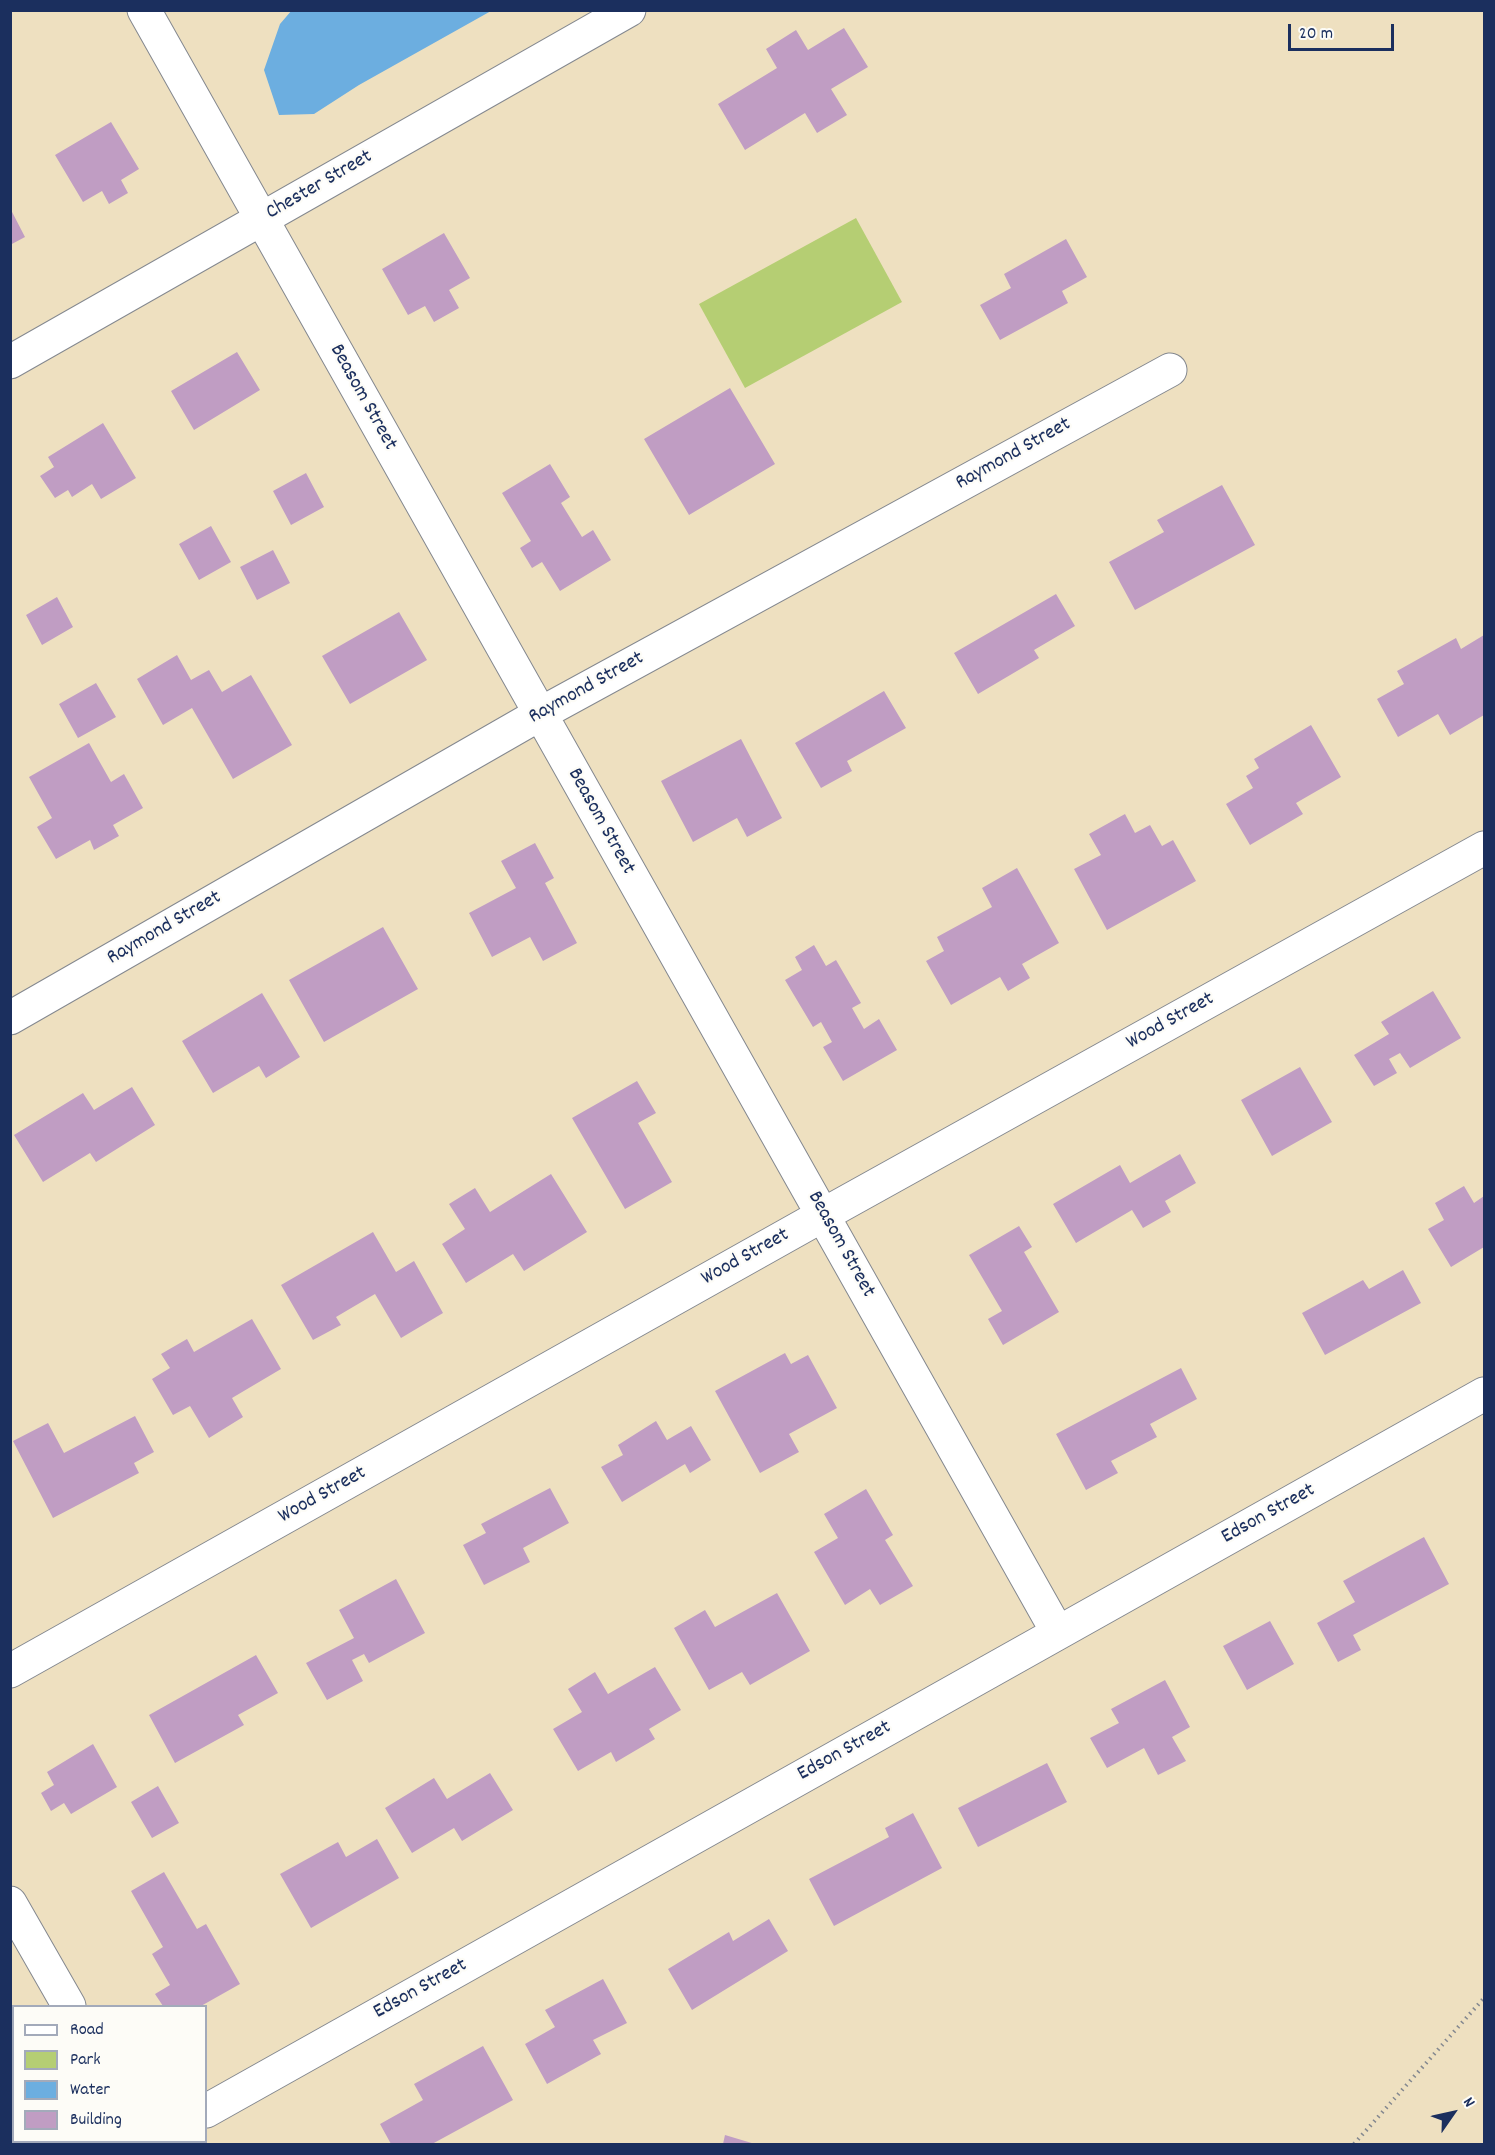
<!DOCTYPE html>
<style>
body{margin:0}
#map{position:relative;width:1495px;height:2155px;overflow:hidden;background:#eee0c0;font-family:Dekko,sans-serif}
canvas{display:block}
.frame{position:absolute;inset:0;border:12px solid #1b2f5e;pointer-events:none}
.legend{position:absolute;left:12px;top:2005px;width:195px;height:138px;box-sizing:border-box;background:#fdfcf7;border:2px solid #a3aaba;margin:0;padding:8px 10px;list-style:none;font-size:18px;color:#1b2f5e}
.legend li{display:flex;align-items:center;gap:12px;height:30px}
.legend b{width:30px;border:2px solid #a3aaba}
.north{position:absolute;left:1423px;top:2083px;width:60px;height:60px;-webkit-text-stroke:4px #fdfcf7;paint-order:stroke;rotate:56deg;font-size:16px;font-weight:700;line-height:24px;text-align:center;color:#1b2f5e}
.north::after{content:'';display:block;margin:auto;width:21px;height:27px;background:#1b2f5e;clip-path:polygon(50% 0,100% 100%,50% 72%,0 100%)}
.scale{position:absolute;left:1288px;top:24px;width:106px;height:27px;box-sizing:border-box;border:3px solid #1b2f5e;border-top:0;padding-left:8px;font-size:18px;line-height:21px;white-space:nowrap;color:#1b2f5e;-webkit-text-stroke:4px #fdfcf7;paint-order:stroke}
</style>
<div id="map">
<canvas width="1495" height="2155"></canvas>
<div class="frame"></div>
<ul class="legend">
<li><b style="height:8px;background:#fff"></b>Road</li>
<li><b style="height:16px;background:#b5ce73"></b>Park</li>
<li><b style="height:16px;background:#6caee0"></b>Water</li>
<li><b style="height:16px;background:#c09dc3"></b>Building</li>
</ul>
<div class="north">N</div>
<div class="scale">20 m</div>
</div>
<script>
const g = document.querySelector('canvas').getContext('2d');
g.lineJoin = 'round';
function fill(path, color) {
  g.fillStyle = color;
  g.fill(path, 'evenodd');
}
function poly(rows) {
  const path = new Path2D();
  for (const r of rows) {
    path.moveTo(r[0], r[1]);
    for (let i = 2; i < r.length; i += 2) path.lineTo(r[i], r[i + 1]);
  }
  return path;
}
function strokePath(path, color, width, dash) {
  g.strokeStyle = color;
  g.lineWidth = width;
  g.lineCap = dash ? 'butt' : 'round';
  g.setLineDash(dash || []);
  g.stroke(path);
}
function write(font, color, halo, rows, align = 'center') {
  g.font = font + ' Dekko,sans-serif';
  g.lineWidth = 4.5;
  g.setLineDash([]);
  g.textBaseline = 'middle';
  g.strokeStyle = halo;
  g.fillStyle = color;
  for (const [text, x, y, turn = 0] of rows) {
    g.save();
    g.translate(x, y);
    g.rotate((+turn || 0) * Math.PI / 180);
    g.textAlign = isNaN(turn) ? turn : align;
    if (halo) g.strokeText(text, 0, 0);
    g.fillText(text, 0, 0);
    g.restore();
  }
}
fill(poly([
 [856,218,902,302,745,388,699,304]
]), '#b5ce73');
fill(poly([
 [292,10,491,10,491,11,359,85,314,114,279,115,264,70,280,24]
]), '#6caee0');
fill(poly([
 [844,28,868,67,831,89,847,115,817,133,805,113,745,150,718,104,777,68,766,49,796,30,808,50],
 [111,122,139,169,121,180,128,193,109,204,102,191,83,202,55,155],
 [10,208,25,237,10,245],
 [444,233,470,278,449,290,459,308,434,322,425,306,408,315,382,269],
 [1066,239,1087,277,1062,291,1068,303,1000,340,980,305,1011,288,1004,274],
 [237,352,260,390,194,430,171,391],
 [730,388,775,464,689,515,644,439],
 [103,423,136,478,101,499,92,484,72,497,68,490,55,498,40,476,54,467,48,457],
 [550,464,570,497,561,503,582,537,593,530,611,560,560,591,542,562,532,568,520,548,531,541,502,493],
 [306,473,324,507,291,525,273,491],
 [1222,485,1255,545,1135,610,1109,562,1164,532,1157,520],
 [211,526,231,562,199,580,179,544],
 [273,550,290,583,257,600,240,567],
 [1056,594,1075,626,1034,650,1039,658,978,694,954,653],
 [57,597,73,627,42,645,26,615],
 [399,612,427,660,350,704,322,656],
 [1484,635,1484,715,1450,735,1438,714,1398,737,1377,699,1404,684,1397,671,1456,638,1461,649],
 [177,655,191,680,209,670,222,692,251,675,292,745,233,779,192,708,163,725,137,679],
 [96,683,116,717,78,738,59,704],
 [884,691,906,728,847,761,852,771,821,788,795,743],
 [1311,725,1341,777,1296,803,1303,814,1250,845,1226,804,1253,788,1246,776,1259,768,1254,759],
 [741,739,782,818,747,837,737,818,693,842,661,781],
 [89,743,111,782,124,774,143,808,113,825,119,836,94,850,90,840,56,859,37,827,52,818,29,777],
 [1125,814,1135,833,1150,825,1162,846,1173,840,1196,881,1107,930,1074,869,1101,855,1089,834],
 [535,843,554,878,545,883,577,943,543,961,530,937,492,957,469,913,516,888,501,861],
 [1017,868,1059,943,1022,964,1030,978,1008,991,1000,977,951,1005,926,961,944,951,937,937,992,907,982,888],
 [383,927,418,989,324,1042,289,980],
 [814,945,826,966,836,960,861,1003,852,1008,864,1029,879,1019,897,1050,843,1081,823,1047,832,1042,821,1022,813,1027,785,980,802,970,795,957],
 [1433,991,1461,1038,1410,1068,1400,1053,1389,1059,1397,1073,1374,1086,1354,1055,1389,1034,1381,1022],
 [262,993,300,1057,266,1078,259,1066,213,1093,182,1041],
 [1300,1067,1332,1122,1272,1156,1241,1100],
 [637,1081,656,1113,638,1123,672,1182,625,1209,572,1118],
 [132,1087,155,1125,96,1162,90,1153,43,1182,14,1135,83,1093,94,1110],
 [1180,1154,1196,1183,1165,1201,1171,1212,1143,1228,1132,1210,1076,1243,1053,1204,1120,1165,1130,1183],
 [551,1174,587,1232,524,1271,513,1254,466,1283,442,1244,465,1229,449,1204,475,1188,490,1212],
 [1464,1186,1474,1203,1484,1196,1484,1247,1451,1267,1428,1229,1444,1220,1435,1203],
 [1019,1226,1032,1247,1024,1252,1059,1312,1003,1345,988,1319,1002,1311,969,1255],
 [373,1232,396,1272,414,1261,443,1313,401,1338,375,1294,336,1317,341,1325,313,1340,281,1285],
 [1403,1270,1421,1303,1325,1355,1302,1313,1363,1280,1369,1289],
 [252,1319,281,1369,232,1398,243,1417,209,1438,190,1406,173,1415,152,1379,170,1368,161,1354,187,1339,194,1352],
 [785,1353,791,1364,808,1355,837,1408,789,1434,799,1452,760,1473,715,1391],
 [1181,1368,1197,1399,1150,1424,1157,1437,1111,1461,1118,1473,1086,1490,1056,1434],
 [135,1416,154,1452,134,1463,139,1473,53,1518,13,1441,48,1423,64,1453],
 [656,1421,667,1440,691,1426,711,1460,690,1473,685,1464,622,1502,601,1467,623,1455,618,1445],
 [550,1488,569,1523,523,1548,530,1562,484,1585,463,1545,486,1533,481,1524],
 [866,1489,893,1535,885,1540,913,1586,880,1605,870,1589,845,1605,814,1552,838,1538,824,1514],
 [1424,1537,1449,1584,1353,1635,1361,1650,1338,1662,1317,1623,1355,1602,1343,1581],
 [396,1579,425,1633,369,1663,364,1654,352,1660,363,1681,327,1700,306,1663,354,1638,339,1610],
 [777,1593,810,1651,750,1685,742,1672,709,1690,674,1628,705,1610,715,1627],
 [1270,1621,1294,1664,1247,1690,1223,1646],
 [256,1655,278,1693,238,1715,244,1725,175,1763,149,1715],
 [655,1667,681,1710,649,1729,655,1739,616,1762,611,1752,578,1771,553,1729,582,1712,568,1689,595,1672,608,1694],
 [1165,1680,1190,1727,1172,1737,1186,1761,1158,1775,1144,1748,1107,1768,1090,1738,1119,1723,1111,1709],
 [93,1744,117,1787,71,1814,64,1803,51,1811,41,1793,54,1785,47,1772],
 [1047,1763,1067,1802,978,1847,958,1808],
 [490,1773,513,1810,462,1841,454,1828,412,1853,385,1808,434,1778,447,1799],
 [158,1786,179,1823,152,1838,131,1802],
 [913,1813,942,1868,834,1926,809,1879,889,1837,885,1828],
 [377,1839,399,1878,311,1928,280,1874,338,1842,346,1857],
 [164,1872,197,1929,206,1924,240,1984,201,2006,163,2006,155,1994,170,1985,152,1954,163,1947,131,1891],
 [769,1919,788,1951,692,2010,668,1969,729,1932,733,1941],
 [603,1979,627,2023,593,2040,601,2054,547,2084,525,2044,555,2027,545,2010],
 [483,2046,513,2100,432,2144,391,2144,380,2124,423,2100,414,2084],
 [725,2135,755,2144,723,2144]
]), '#c09dc3');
const minor = poly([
 [144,10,1058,1633],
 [10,362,629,10],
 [10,1018,540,714,1170,370],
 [10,1671,823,1215,1484,848],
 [10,1903,69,2006],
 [10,2076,14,2072],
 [206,2111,1484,1394],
 [146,2144,151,2142]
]);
strokePath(minor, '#84888f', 35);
strokePath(poly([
 [1354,2144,1484,1998]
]), '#84888f', 4, [1.5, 4.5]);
strokePath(minor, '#fff', 33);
write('21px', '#1b2f5e', '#fdfcf7', [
 ["Chester Street",320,186,-30],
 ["Beasom Street",362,398,61],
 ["Raymond Street",1014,455,-29],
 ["Raymond Street",587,689,-29],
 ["Beasom Street",600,822,61],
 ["Raymond Street",165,929,-30],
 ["Wood Street",1171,1022,-29],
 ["Beasom Street",840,1245,61],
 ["Wood Street",746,1258,-29],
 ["Wood Street",323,1496,-29],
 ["Edson Street",1269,1515,-29],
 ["Edson Street",845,1752,-29],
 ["Edson Street",421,1990,-29]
]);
</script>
